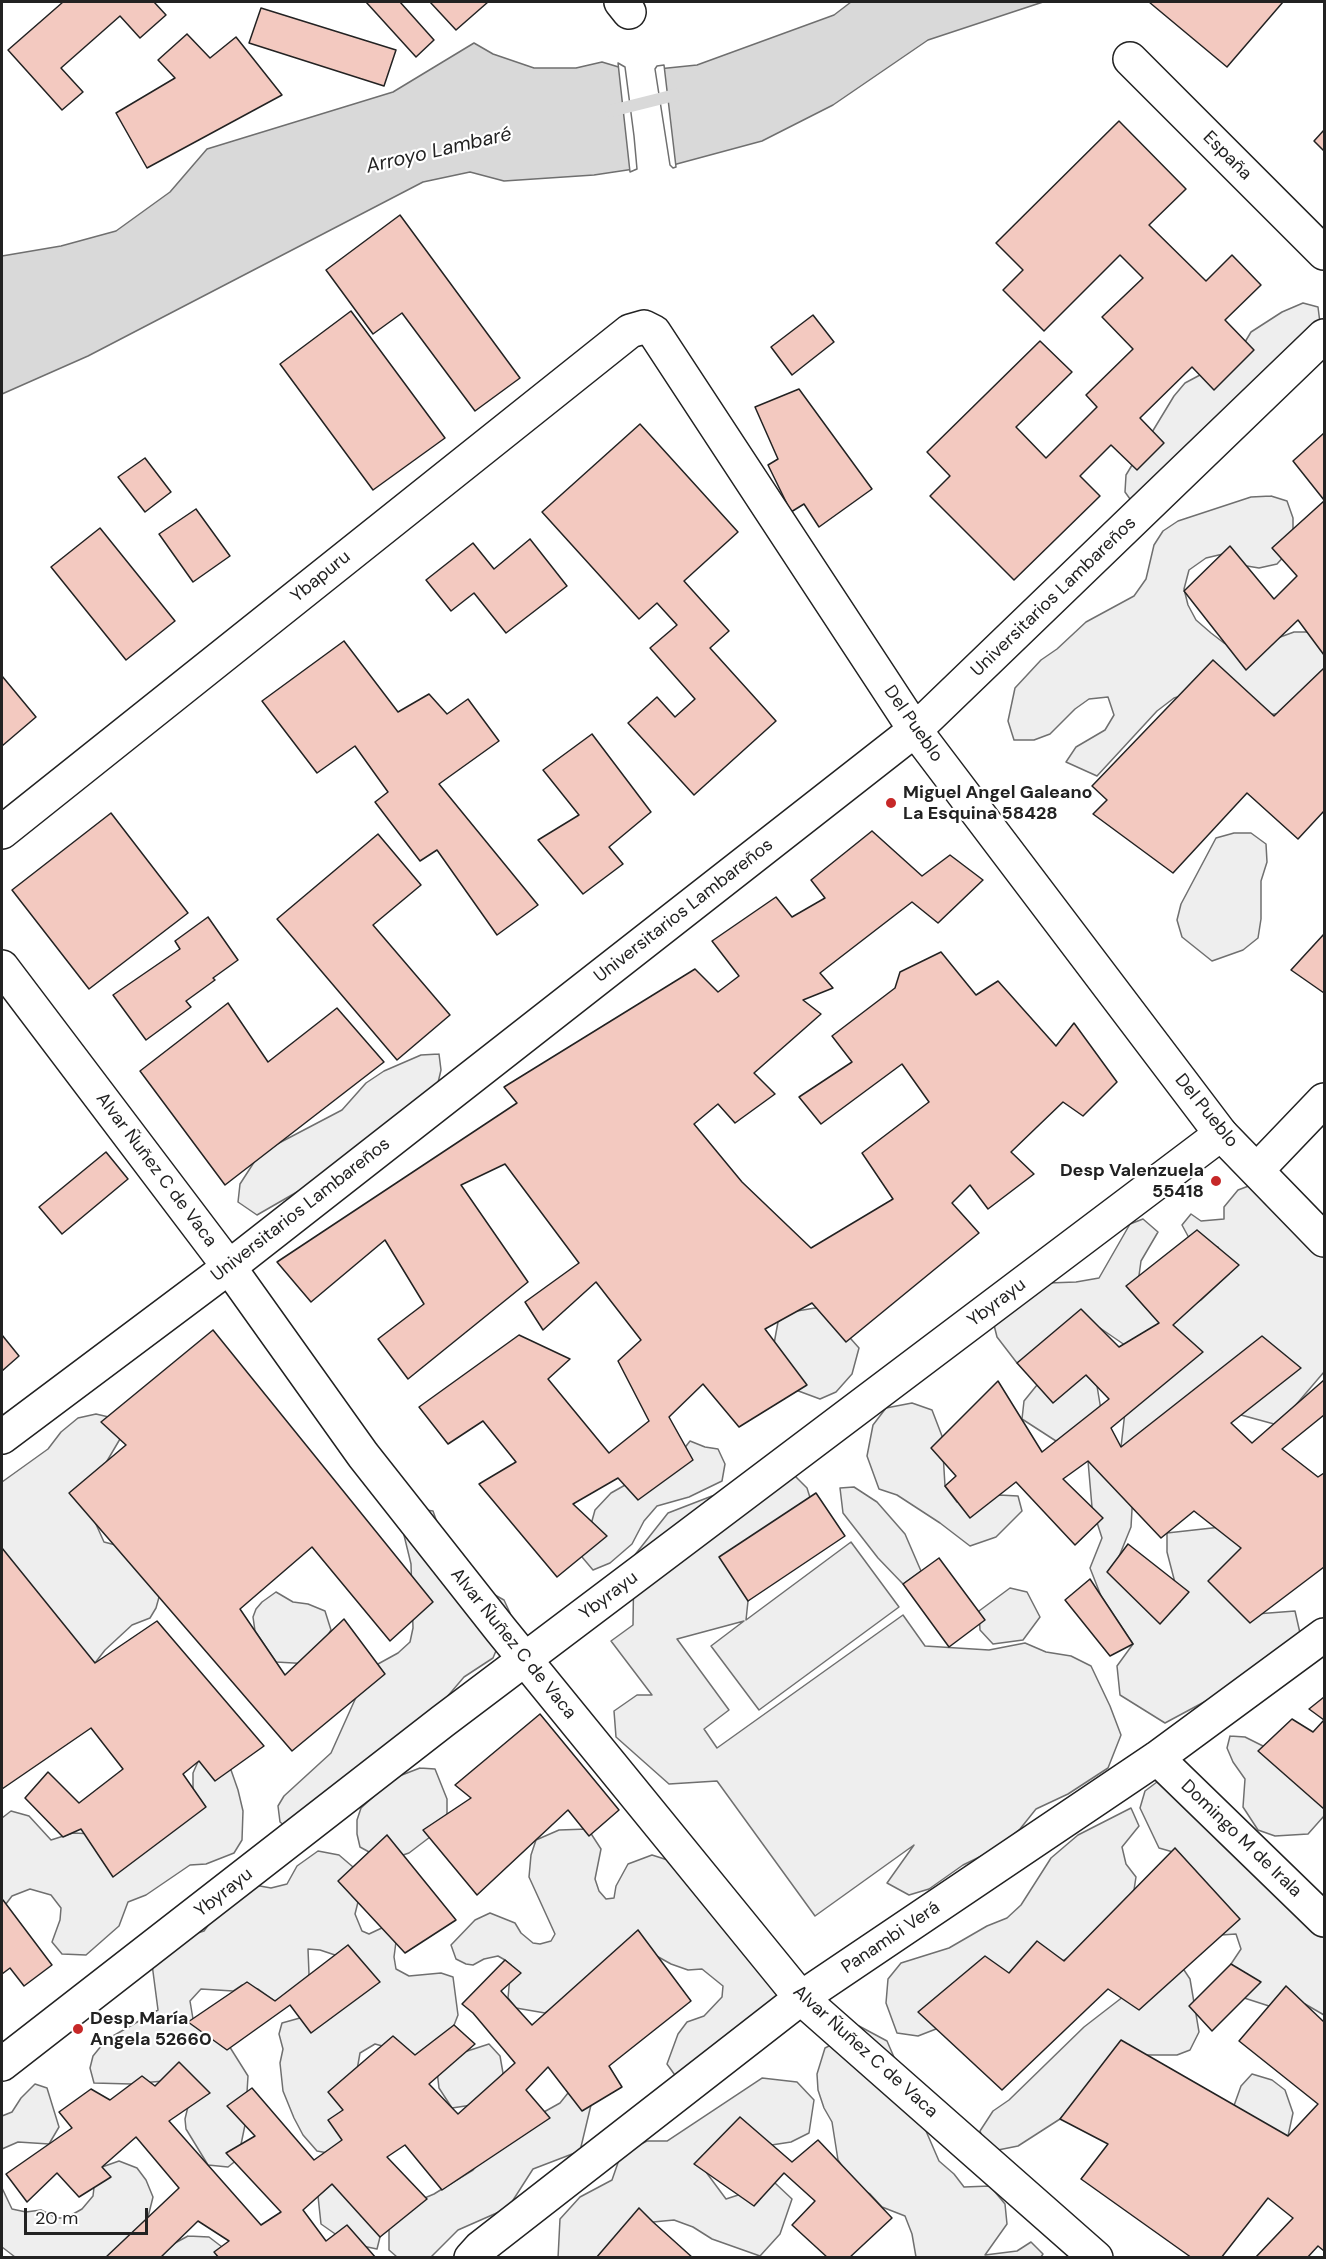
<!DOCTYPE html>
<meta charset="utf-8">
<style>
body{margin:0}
#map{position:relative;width:1326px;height:2259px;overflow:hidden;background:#fff;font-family:"DM Sans",sans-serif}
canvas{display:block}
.frame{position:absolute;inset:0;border:3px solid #222;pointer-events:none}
.scale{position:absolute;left:24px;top:2208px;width:124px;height:27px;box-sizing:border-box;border:3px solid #222;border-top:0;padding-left:8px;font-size:18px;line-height:21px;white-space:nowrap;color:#222;-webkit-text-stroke:4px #fff;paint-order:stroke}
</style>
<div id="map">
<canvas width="1326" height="2259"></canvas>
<div class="frame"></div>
<div class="scale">20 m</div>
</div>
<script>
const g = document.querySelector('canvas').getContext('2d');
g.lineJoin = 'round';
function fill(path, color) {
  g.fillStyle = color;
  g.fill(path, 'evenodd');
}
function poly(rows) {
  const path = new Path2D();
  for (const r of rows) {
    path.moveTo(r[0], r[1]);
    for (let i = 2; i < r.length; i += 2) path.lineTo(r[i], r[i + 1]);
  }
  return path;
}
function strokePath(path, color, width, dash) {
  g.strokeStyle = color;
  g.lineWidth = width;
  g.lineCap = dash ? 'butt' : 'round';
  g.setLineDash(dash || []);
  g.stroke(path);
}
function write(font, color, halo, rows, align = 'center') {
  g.font = font + ' "DM Sans",sans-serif';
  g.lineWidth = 4.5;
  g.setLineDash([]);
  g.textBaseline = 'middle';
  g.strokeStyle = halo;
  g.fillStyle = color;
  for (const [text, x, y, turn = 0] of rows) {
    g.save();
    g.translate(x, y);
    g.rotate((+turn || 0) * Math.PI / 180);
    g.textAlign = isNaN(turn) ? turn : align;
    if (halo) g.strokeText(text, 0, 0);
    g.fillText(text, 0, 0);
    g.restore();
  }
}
const green = poly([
 [1303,303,1318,307,1320,323,1135,506,1125,492,1126,475,1174,396,1185,383,1230,359,1242,347,1251,332,1282,312,1303,303],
 [1271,496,1287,501,1293,518,1293,535,1288,552,1277,564,1259,568,1241,565,1223,554,1206,558,1189,570,1184,589,1188,605,1196,620,1211,633,1224,643,1242,651,1294,632,1313,632,1324,643,1324,679,1284,713,1266,715,1191,693,1174,698,1157,711,1097,776,1066,762,1076,747,1105,730,1114,715,1108,697,1089,699,1075,709,1050,734,1034,740,1014,740,1008,721,1015,688,1041,660,1057,649,1086,622,1134,596,1146,579,1154,545,1163,531,1178,521,1251,497,1271,496],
 [1234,833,1251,833,1266,844,1267,862,1261,881,1261,919,1258,938,1243,950,1212,961,1182,937,1177,920,1181,904,1216,838,1234,833],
 [439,1054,441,1070,437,1087,330,1173,257,1215,238,1202,240,1184,260,1153,342,1110,366,1083,384,1071,421,1055,439,1054],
 [1254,1184,1324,1245,1324,1372,1294,1407,1274,1424,1241,1415,1227,1393,1121,1447,1132,1350,1100,1328,1017,1363,997,1337,992,1317,1020,1284,1076,1282,1099,1278,1130,1224,1143,1219,1158,1232,1141,1261,1136,1297,1159,1322,1182,1313,1201,1300,1229,1274,1218,1247,1195,1249,1182,1225,1191,1214,1201,1221,1224,1219,1224,1207,1238,1190,1254,1184],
 [815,1308,833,1311,843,1330,859,1348,852,1374,836,1392,820,1399,785,1386,769,1371,778,1322,791,1312,815,1308],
 [1086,1375,1097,1386,1101,1410,1093,1424,1056,1441,1022,1419,1024,1401,1037,1385,1068,1376,1086,1375],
 [912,1403,932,1410,942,1436,945,1486,957,1502,999,1495,1018,1496,1022,1511,996,1537,970,1546,940,1523,897,1495,879,1489,867,1456,873,1425,886,1408,912,1403],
 [96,1414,117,1419,120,1439,97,1478,95,1522,104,1542,131,1549,161,1590,156,1608,150,1618,132,1625,105,1650,95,1663,70,1650,62,1632,59,1619,46,1612,2,1559,2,1482,48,1449,61,1432,78,1418,96,1414],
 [690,1441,705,1447,718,1449,725,1464,722,1481,689,1497,657,1506,644,1521,632,1544,610,1563,593,1570,582,1557,595,1510,611,1493,680,1454,690,1441],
 [1088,1461,1133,1492,1131,1527,1118,1559,1180,1602,1167,1552,1167,1533,1230,1526,1241,1548,1243,1615,1295,1611,1300,1633,1247,1679,1165,1723,1120,1695,1117,1666,1133,1644,1101,1596,1090,1568,1102,1538,1092,1507,1088,1461],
 [795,1476,807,1488,813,1507,748,1601,746,1620,851,1542,899,1607,759,1710,711,1646,744,1621,677,1639,729,1710,704,1729,717,1748,903,1615,925,1646,989,1650,1025,1643,1046,1652,1071,1656,1091,1666,1110,1706,1121,1735,1108,1768,1068,1794,1036,1809,1020,1829,996,1849,963,1865,929,1889,909,1895,887,1883,914,1845,815,1916,717,1781,669,1784,616,1737,614,1711,637,1695,652,1695,611,1641,633,1625,634,1556,668,1513,712,1496,795,1476],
 [854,1487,877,1502,905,1534,921,1571,903,1584,878,1558,843,1513,840,1488,854,1487],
 [419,1509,433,1511,440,1531,493,1594,504,1600,510,1613,503,1634,493,1658,464,1677,435,1711,397,1743,374,1754,289,1829,280,1822,278,1806,284,1796,331,1753,366,1675,378,1664,398,1653,410,1642,413,1628,411,1564,403,1531,419,1509],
 [1010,1588,1027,1592,1040,1617,1023,1640,993,1644,980,1630,979,1611,1010,1588],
 [276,1592,293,1602,308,1604,325,1611,331,1630,311,1664,276,1662,255,1631,253,1617,256,1609,262,1602,276,1592],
 [1230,1736,1245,1737,1263,1746,1279,1768,1321,1789,1324,1801,1324,1816,1308,1834,1275,1836,1258,1830,1243,1807,1245,1779,1233,1762,1227,1748,1230,1736],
 [204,1748,214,1750,231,1770,238,1790,243,1811,242,1840,234,1853,206,1864,190,1865,146,1895,128,1902,119,1926,86,1955,62,1954,52,1942,60,1920,61,1908,51,1895,30,1889,12,1896,2,1909,2,1818,11,1811,29,1816,51,1840,73,1833,96,1834,193,1804,193,1773,204,1748],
 [420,1768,435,1769,447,1799,447,1815,430,1837,409,1853,394,1858,380,1858,360,1847,357,1834,357,1820,361,1808,394,1778,420,1768],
 [1157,1782,1181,1796,1324,1917,1324,2015,1305,2004,1269,2006,1235,1995,1231,1964,1241,1949,1236,1934,1221,1935,1180,1854,1159,1848,1140,1808,1145,1791,1157,1782],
 [1131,1808,1139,1826,1122,1847,1126,1864,1136,1877,1131,1909,1089,1945,1056,1965,948,2019,936,2029,918,2036,897,2033,886,2003,888,1979,901,1963,949,1948,987,1926,1007,1918,1021,1905,1051,1858,1078,1835,1131,1808],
 [588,1829,601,1849,595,1879,599,1891,606,1899,614,1898,616,1886,628,1864,652,1855,677,1863,800,1982,677,2078,667,2064,678,2034,687,2022,704,2016,722,1997,723,1986,702,1969,688,1970,671,1964,644,1949,545,2013,516,2008,508,1998,511,1965,505,1960,498,1956,484,1959,473,1965,466,1964,456,1959,451,1945,475,1920,490,1913,515,1923,521,1933,533,1943,540,1944,551,1941,555,1934,529,1877,531,1855,536,1840,559,1830,588,1829],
 [318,1851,339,1855,353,1867,360,1894,355,1914,362,1931,369,1934,386,1926,397,1934,394,1957,396,1969,409,1976,441,1973,453,1977,458,2015,445,2048,415,2055,375,2044,360,2053,343,2150,333,2154,317,2151,303,2135,294,2118,283,2091,280,2063,283,2049,279,2034,282,2023,307,2016,345,1973,335,1955,320,1950,308,1949,309,1974,306,1986,275,2001,258,1989,242,1985,233,1991,201,1989,190,2001,193,2019,226,2041,248,2076,245,2125,238,2159,228,2167,208,2165,186,2129,185,2119,190,2098,174,2080,131,2084,94,2083,90,2068,93,2056,106,2040,158,2010,152,1964,191,1935,204,1931,212,1920,249,1884,271,1888,287,1884,297,1866,318,1851],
 [1168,1962,1184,1970,1190,1979,1199,2032,1190,2050,1177,2055,1148,2055,1120,2061,1060,2119,1018,2146,998,2150,984,2142,980,2131,993,2111,1009,2100,1084,2027,1168,1962],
 [859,2026,887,2041,939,2161,954,2174,964,2187,990,2186,1005,2204,1007,2224,985,2255,1017,2251,1031,2242,1043,2254,1041,2257,916,2257,912,2234,905,2216,882,2207,870,2194,855,2186,838,2160,832,2122,824,2108,818,2090,817,2074,825,2048,845,2038,859,2026],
 [489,2044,500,2056,503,2073,492,2102,452,2108,439,2088,437,2071,455,2055,489,2044],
 [1252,2074,1272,2080,1285,2090,1293,2113,1288,2136,1253,2127,1231,2114,1241,2086,1252,2074],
 [762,2078,797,2082,814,2100,809,2133,791,2142,752,2148,706,2172,726,2199,775,2183,792,2199,780,2234,760,2256,712,2239,693,2227,674,2220,653,2222,629,2234,620,2257,558,2258,560,2219,580,2197,612,2180,621,2154,647,2141,667,2141,762,2078],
 [35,2084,47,2088,59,2127,49,2144,18,2142,2,2149,2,2116,12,2112,21,2098,35,2084],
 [568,2093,586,2097,591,2105,580,2151,533,2169,508,2208,458,2230,431,2257,397,2257,389,2250,389,2229,413,2203,434,2194,473,2170,492,2146,535,2117,560,2103,568,2093],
 [119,2161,137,2168,146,2180,153,2197,148,2217,152,2233,126,2257,15,2257,2,2247,2,2188,12,2209,26,2212,41,2210,57,2218,66,2218,82,2209,93,2196,95,2179,102,2167,119,2161],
 [332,2184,348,2185,374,2213,380,2237,377,2249,348,2243,321,2224,318,2196,332,2184],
 [188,2236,209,2237,226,2250,228,2258,158,2258,175,2243,188,2236]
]);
fill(green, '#eee');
strokePath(green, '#6f6f6f', 1.5);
const water = poly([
 [851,2,1043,2,928,40,833,105,762,141,673,165,658,69,697,65,834,15,851,2],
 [474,43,493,54,534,68,576,68,602,62,622,68,634,169,594,175,504,181,470,172,423,182,88,356,2,394,2,256,61,246,116,231,170,192,207,149,393,92,474,43]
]);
fill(water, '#d9d9d9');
strokePath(water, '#6f6f6f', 1.5);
const pier = poly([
 [618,63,625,67,634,136,637,169,630,172,618,63],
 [664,65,676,167,673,168,670,165,655,69,657,66,664,65]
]);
fill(pier, '#fff');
strokePath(pier, '#6f6f6f', 1.5);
strokePath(poly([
 [611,111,679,94]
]), '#d9d9d9', 12);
const building = poly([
 [63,2,154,2,166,15,140,38,120,16,61,68,83,92,62,110,8,50,63,2],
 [366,2,400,2,434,40,416,57,366,2],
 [430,2,488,2,456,30,430,2],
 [1149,2,1283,2,1227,67,1149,2],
 [261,8,396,50,384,86,249,43,261,8],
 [187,34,210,58,236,37,282,95,147,168,116,113,175,78,158,60,187,34],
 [1119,121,1186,189,1149,225,1206,281,1232,255,1261,285,1225,320,1254,350,1214,390,1192,367,1140,418,1164,443,1137,470,1111,445,1080,476,1100,496,1014,580,930,496,950,476,927,452,1040,341,1072,372,1016,427,1046,458,1097,407,1086,395,1133,349,1102,317,1143,278,1120,255,1044,331,1003,290,1023,270,996,243,1119,121],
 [1324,130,1324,151,1314,141,1324,130],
 [400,215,520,378,475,411,402,313,373,334,326,270,400,215],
 [351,311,445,438,373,490,280,364,351,311],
 [813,315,834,342,792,375,771,347,813,315],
 [799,389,872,489,819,527,804,504,791,512,768,465,778,459,755,407,799,389],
 [640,424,738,532,684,581,729,631,710,648,776,721,694,795,628,723,657,697,675,717,695,699,650,648,677,625,657,603,639,619,542,512,640,424],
 [1324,433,1324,500,1293,461,1324,433],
 [145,458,171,492,145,512,118,477,145,458],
 [1324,501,1324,655,1298,620,1246,670,1184,591,1230,546,1274,599,1297,576,1272,548,1324,501],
 [196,509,230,556,193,582,159,534,196,509],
 [100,528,175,621,126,660,51,567,100,528],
 [530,539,567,586,506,633,474,593,451,611,426,580,473,543,494,569,530,539],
 [344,641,398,712,429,694,447,714,468,699,499,741,439,784,538,905,497,935,437,850,420,861,375,802,388,792,355,746,317,773,262,701,344,641],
 [1213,660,1274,716,1324,668,1324,811,1298,839,1247,793,1173,873,1093,814,1107,800,1092,786,1213,660],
 [2,676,36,717,2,746,2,676],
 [592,734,651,812,609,847,623,864,583,894,538,840,579,815,543,770,592,734],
 [111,813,188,913,89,989,12,890,111,813],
 [872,831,922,876,950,855,983,880,938,923,912,902,820,973,833,988,803,1000,821,1014,754,1073,775,1094,735,1123,718,1104,694,1124,742,1182,811,1248,893,1199,862,1153,929,1102,902,1064,821,1124,799,1097,852,1062,832,1036,895,988,900,972,941,952,976,995,998,981,1056,1046,1074,1023,1117,1082,1083,1116,1063,1102,1011,1152,1034,1174,988,1209,970,1185,952,1203,979,1233,846,1342,812,1303,765,1329,807,1385,739,1427,703,1384,669,1417,693,1460,638,1500,618,1478,573,1504,607,1536,557,1577,479,1484,516,1462,483,1421,448,1444,419,1407,519,1335,570,1359,548,1379,609,1453,649,1421,618,1361,641,1340,596,1282,543,1330,525,1302,579,1263,505,1164,461,1185,528,1282,408,1379,378,1339,424,1304,385,1240,311,1302,277,1262,517,1103,504,1087,695,969,718,992,739,976,712,941,776,897,792,917,825,898,811,880,872,831],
 [378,834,421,885,373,925,450,1015,397,1060,277,919,378,834],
 [208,917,238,960,213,978,215,980,186,1001,191,1007,146,1040,113,995,180,949,175,941,208,917],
 [1324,934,1324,993,1291,970,1324,934],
 [228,1003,268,1062,337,1008,384,1062,225,1185,140,1071,228,1003],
 [106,1152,128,1179,62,1234,39,1207,106,1152],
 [1197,1230,1239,1265,1173,1325,1203,1352,1111,1428,1121,1447,1262,1336,1301,1368,1231,1423,1252,1443,1324,1380,1324,1415,1282,1449,1318,1477,1324,1473,1324,1567,1250,1623,1208,1581,1241,1548,1194,1511,1161,1538,1088,1461,1063,1479,1103,1518,1075,1545,1016,1482,970,1518,945,1486,956,1476,931,1448,998,1381,1042,1452,1109,1399,1086,1375,1053,1403,1017,1363,1081,1309,1119,1347,1159,1323,1126,1286,1197,1230],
 [213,1330,433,1602,390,1641,312,1547,240,1609,285,1675,344,1619,385,1674,292,1751,69,1493,126,1445,101,1422,213,1330],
 [2,1335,19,1356,2,1371,2,1335],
 [816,1493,845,1536,748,1601,719,1557,816,1493],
 [1128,1544,1189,1592,1160,1624,1107,1572,1128,1544],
 [2,1548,95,1663,157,1621,264,1746,215,1781,199,1761,183,1774,206,1807,113,1877,81,1829,63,1837,25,1798,48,1772,79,1803,123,1769,91,1728,2,1789,2,1548],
 [939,1558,985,1620,949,1647,903,1584,939,1558],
 [1090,1579,1133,1644,1110,1656,1065,1600,1090,1579],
 [1324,1697,1324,1809,1258,1751,1292,1719,1313,1732,1324,1720,1309,1709,1324,1697],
 [540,1714,619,1810,589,1836,568,1810,477,1895,423,1830,471,1798,455,1785,540,1714],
 [387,1835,456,1920,405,1953,338,1881,387,1835],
 [1175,1848,1240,1919,1139,2010,1108,1989,1002,2090,918,2012,985,1956,1009,1973,1037,1941,1064,1961,1175,1848],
 [2,1900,3,1900,52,1965,24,1986,10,1968,2,1974,2,1900],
 [638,1930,691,2001,609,2066,622,2087,582,2111,548,2067,526,2090,550,2118,442,2190,405,2145,387,2157,427,2199,380,2237,332,2184,303,2210,326,2241,347,2225,376,2258,219,2258,214,2252,229,2241,198,2221,160,2258,105,2258,179,2188,136,2137,102,2167,111,2177,79,2197,57,2173,27,2202,6,2174,72,2128,59,2112,91,2089,110,2100,142,2076,155,2086,179,2062,210,2093,169,2121,261,2225,281,2212,226,2153,255,2136,227,2106,252,2088,314,2160,342,2140,328,2120,343,2110,328,2092,393,2036,415,2055,454,2025,475,2044,429,2084,458,2114,515,2063,473,2013,462,2004,505,1960,521,1973,501,1991,532,2025,638,1930],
 [348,1945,380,1982,311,2033,290,2005,227,2050,188,2022,247,1982,275,2001,348,1945],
 [1231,1964,1261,1982,1212,2031,1189,2006,1231,1964],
 [1286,1986,1324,2022,1324,2251,1318,2246,1307,2258,1255,2258,1293,2218,1268,2198,1221,2258,1192,2258,1081,2179,1108,2144,1060,2119,1121,2040,1288,2136,1318,2104,1239,2041,1286,1986],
 [740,2117,792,2162,818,2140,892,2218,849,2258,828,2258,792,2225,815,2201,784,2173,754,2206,694,2164,740,2117],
 [639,2208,653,2222,693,2258,596,2258,639,2208]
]);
fill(building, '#f3c9c0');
strokePath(building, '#222', 1.5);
const street = poly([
 [621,2,629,12],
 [1130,59,1324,253],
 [2,832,630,331,644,327,654,332,915,730,1324,336],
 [2,967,229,1267,363,1455,501,1630,801,1998,1096,2258],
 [1257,1170,1324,1100],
 [1157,1758,1324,1920],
 [2,2064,443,1721,1221,1134],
 [471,2258,480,2248,801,1998,1157,1758,1324,1635]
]);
const secondary = poly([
 [2,1437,229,1267,915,730,1221,1134,1324,1240]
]);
strokePath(street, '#222', 36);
strokePath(secondary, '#222', 36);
strokePath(street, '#fff', 33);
strokePath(secondary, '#fff', 33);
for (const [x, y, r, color] of [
 [891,803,6,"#c62828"],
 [1216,1181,6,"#c62828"],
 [78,2029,6,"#c62828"]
]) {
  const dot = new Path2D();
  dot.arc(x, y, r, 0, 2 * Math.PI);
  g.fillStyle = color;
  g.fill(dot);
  strokePath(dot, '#fff', 2);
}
write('18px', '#222', '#fff', [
 ["España",1227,156,45],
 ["Ybapuru",321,577,-39],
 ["Universitarios Lambareños",1054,597,-44],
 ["Del Pueblo",913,724,55],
 ["Universitarios Lambareños",684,911,-38],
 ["Del Pueblo",1206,1111,51],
 ["Alvar Ñuñez C de Vaca",156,1170,53],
 ["Universitarios Lambareños",301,1210,-38],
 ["Ybyrayu",997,1303,-37],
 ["Ybyrayu",609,1596,-37],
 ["Alvar Ñuñez C de Vaca",513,1644,51],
 ["Domingo M de Irala",1241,1839,44],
 ["Ybyrayu",224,1893,-38],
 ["Panambi Verá",891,1938,-34],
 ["Alvar Ñuñez C de Vaca",865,2052,42]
]);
write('bold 18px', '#222', '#fff', [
 ["Miguel Angel Galeano",903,793],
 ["La Esquina 58428",903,814],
 ["Desp Valenzuela",1204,1171,"right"],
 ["55418",1204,1192,"right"],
 ["Desp María",90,2019],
 ["Angela 52660",90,2040]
], 'left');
write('italic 20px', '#222', '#fff', [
 ["Arroyo Lambaré",439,151,-13]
]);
</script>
